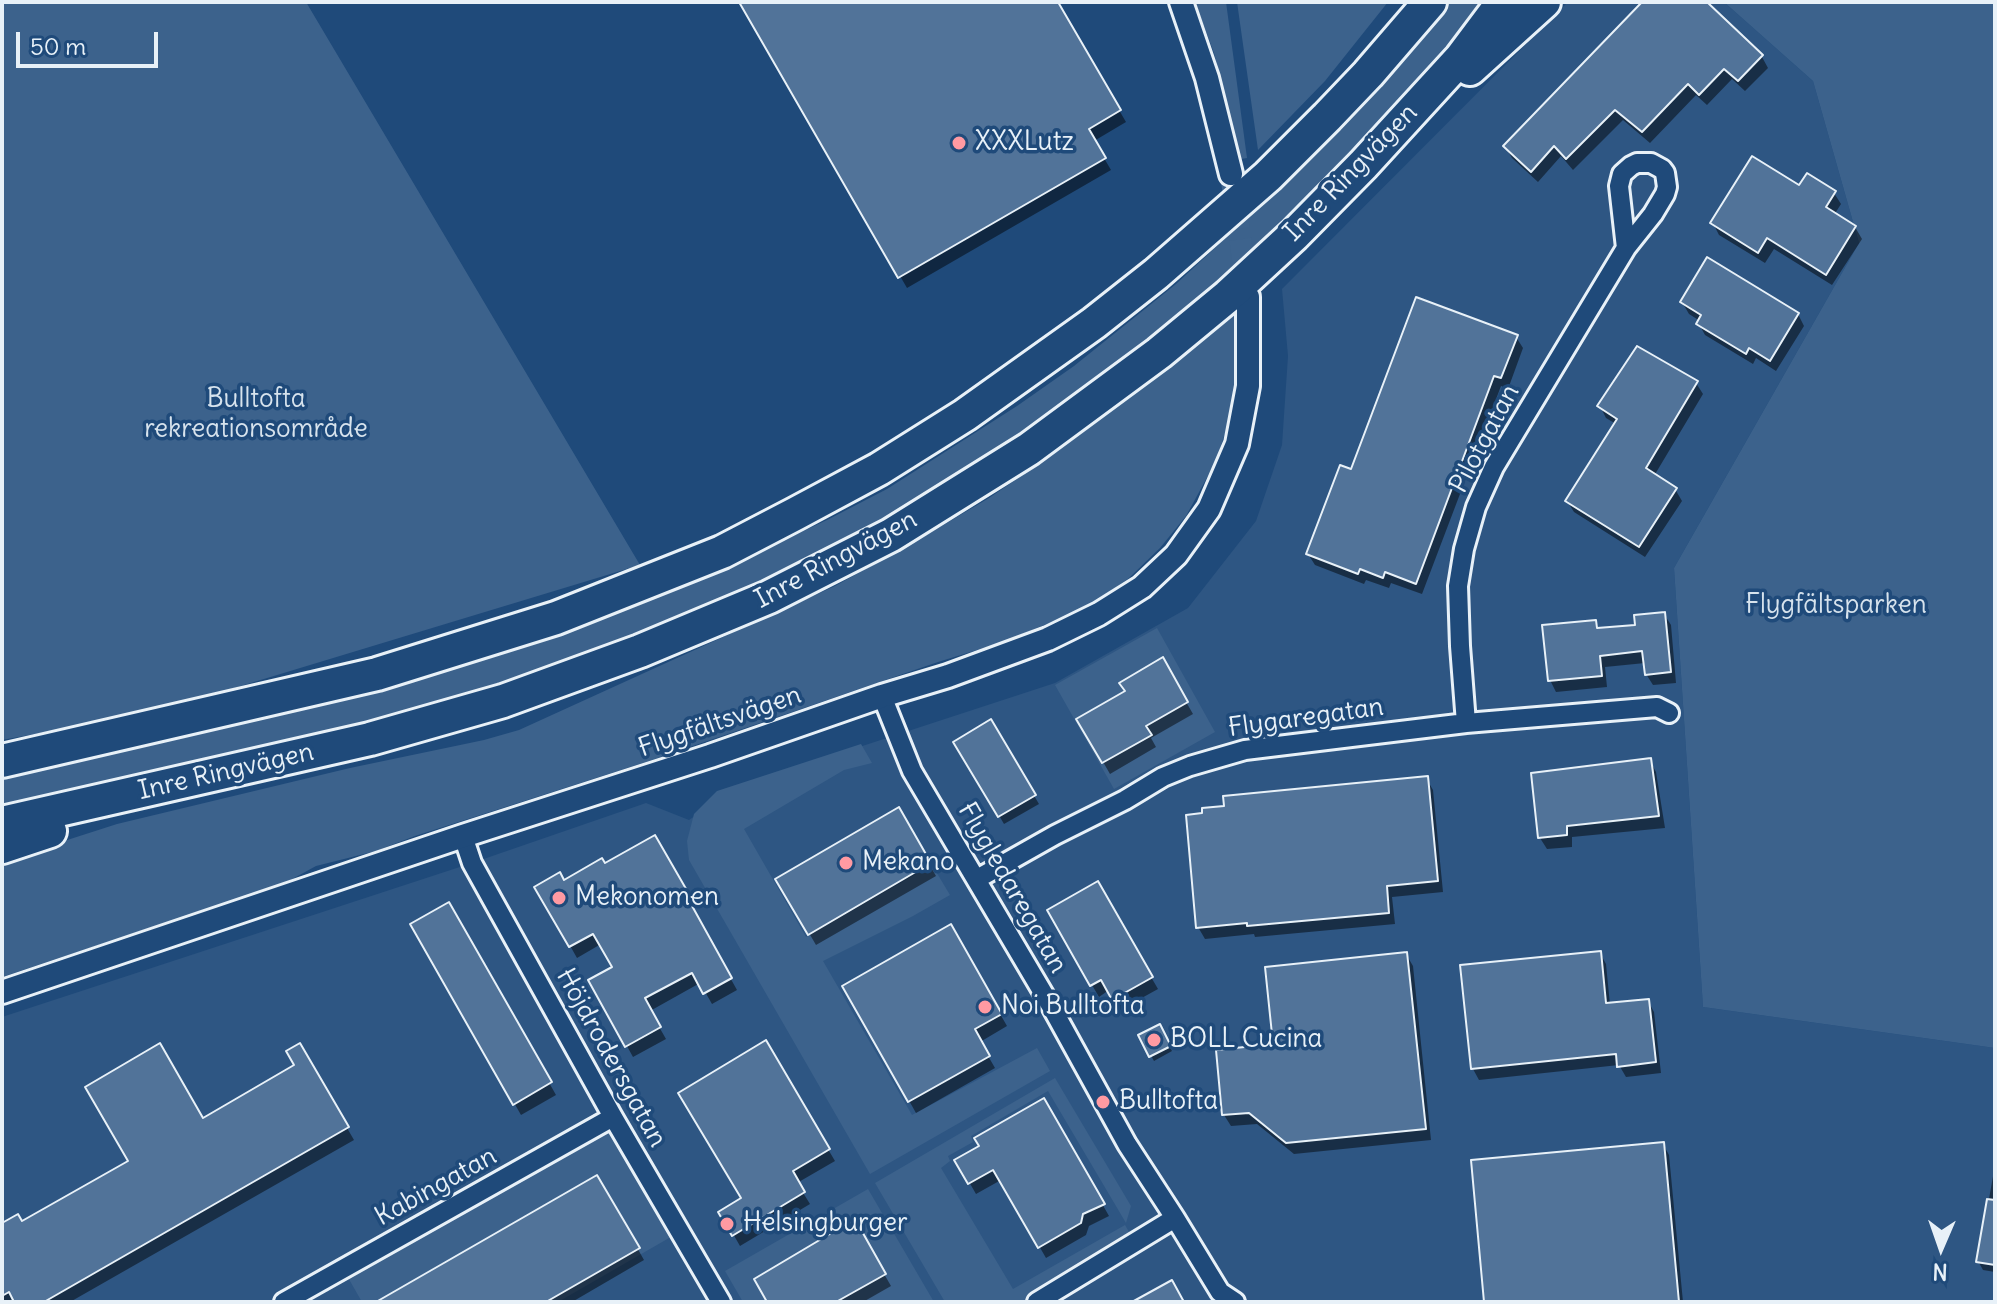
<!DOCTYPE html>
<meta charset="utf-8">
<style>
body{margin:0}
#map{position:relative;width:1997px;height:1304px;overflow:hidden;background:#1f4a7a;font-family:Delius,sans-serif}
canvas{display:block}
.frame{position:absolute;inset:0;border:4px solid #e8f1f8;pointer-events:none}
.north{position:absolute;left:1901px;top:1208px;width:80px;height:80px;-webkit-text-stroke:6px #1f4a7a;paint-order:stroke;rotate:182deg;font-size:22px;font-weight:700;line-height:32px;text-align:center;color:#e8f1f8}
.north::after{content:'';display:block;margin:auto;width:28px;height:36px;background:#e8f1f8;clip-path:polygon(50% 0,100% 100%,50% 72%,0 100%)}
.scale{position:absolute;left:16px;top:32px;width:142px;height:36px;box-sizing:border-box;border:4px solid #e8f1f8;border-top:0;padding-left:10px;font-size:24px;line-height:28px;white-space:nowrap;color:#e8f1f8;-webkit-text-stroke:6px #1f4a7a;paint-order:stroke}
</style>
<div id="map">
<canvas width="1997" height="1304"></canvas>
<div class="frame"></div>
<div class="north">N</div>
<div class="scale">50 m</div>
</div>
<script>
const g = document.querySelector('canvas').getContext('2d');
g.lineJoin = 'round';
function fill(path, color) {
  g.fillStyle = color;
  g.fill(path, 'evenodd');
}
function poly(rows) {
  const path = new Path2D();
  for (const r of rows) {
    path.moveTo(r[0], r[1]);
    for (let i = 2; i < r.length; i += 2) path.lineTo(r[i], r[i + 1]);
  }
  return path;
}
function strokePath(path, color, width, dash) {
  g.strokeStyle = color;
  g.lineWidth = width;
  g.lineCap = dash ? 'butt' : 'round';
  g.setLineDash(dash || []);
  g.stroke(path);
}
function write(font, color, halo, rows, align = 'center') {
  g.font = font + ' Delius,sans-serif';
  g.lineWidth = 7;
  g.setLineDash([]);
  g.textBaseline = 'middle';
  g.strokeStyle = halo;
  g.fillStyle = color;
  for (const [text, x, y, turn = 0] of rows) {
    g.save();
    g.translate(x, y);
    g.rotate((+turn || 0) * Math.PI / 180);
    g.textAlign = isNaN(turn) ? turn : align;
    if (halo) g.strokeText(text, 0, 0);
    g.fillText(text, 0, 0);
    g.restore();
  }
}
fill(poly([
 [1568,2,1724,2,1813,81,1859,243,1674,568,1703,1007,1995,1048,1995,1302,2,1302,2,1017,472,863,646,803,689,820,737,787,1055,683,1188,608,1256,521,1282,445,1288,356,1282,289]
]), '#2e5683');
fill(poly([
 [2,2,306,2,640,565,155,712,2,740],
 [1195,2,1226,2,1247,158,1241,159,1214,53],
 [1237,2,1388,2,1325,81,1258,150],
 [1448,2,1487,2,1383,127,1204,300,1037,427,899,513,712,609,501,687,441,704,272,746,2,808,2,777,346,696,431,674,501,653,639,605,701,579,829,519,887,489,1017,406,1074,366,1176,284,1284,184,1348,120,1421,36],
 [1724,2,1995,2,1995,1048,1703,1007,1674,568,1859,243,1813,81],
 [1235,313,1236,364,1233,397,1227,427,1216,461,1186,516,1160,548,1129,578,1096,601,1054,621,1000,643,938,662,649,761,415,836,376,851,316,866,285,883,2,977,2,861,117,824,350,768,484,740,519,730,835,586,911,544,989,498,1058,451,1140,389],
 [1157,628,1215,732,1114,789,1055,685],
 [861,744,872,763,844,770,744,829,806,937,932,865,950,895,913,916,823,961,912,1115,1037,1048,1050,1071,870,1174,689,860,687,841,694,814,717,791],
 [1055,1078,1131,1206,1126,1223,1048,1091,971,1136,973,1142,948,1156,950,1161,941,1168,1013,1289,1125,1225,1132,1237,1021,1302,945,1302,875,1183],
 [612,1123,676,1234,558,1302,362,1302,346,1274],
 [868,1189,934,1302,743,1302,725,1271]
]), '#3c628c');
fill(poly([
 [741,2,1056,2,1126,122,1094,141,1111,170,907,288],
 [1644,2,1704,2,1762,57,1768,68,1745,91,1732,79,1707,105,1696,95,1650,143,1623,120,1573,170,1561,156,1538,182,1512,158,1505,146],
 [1834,193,1841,204,1834,215,1855,227,1862,239,1832,285,1774,249,1765,263,1719,235,1713,223],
 [1682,302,1798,314,1804,326,1776,371,1756,358,1753,364,1705,335,1699,324,1700,321,1689,314],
 [1516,337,1523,348,1508,389,1501,386,1422,594,1391,583,1389,588,1366,580,1364,584,1315,565,1308,554,1352,471],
 [1696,383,1703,394,1654,476,1675,489,1682,501,1645,557,1574,512,1567,501,1616,424,1606,418,1600,406],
 [1664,614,1671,625,1676,683,1653,685,1646,674,1645,663,1605,667,1607,687,1556,692,1550,680,1595,622,1600,630,1637,627],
 [1162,660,1193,714,1151,738,1156,747,1110,774,1079,720,1127,692],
 [990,722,1039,804,1004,824,956,742],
 [1650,761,1656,772,1665,828,1572,837,1572,847,1547,849,1540,838],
 [1426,778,1433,790,1443,892,1392,897,1395,924,1255,937,1254,934,1205,939,1198,927],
 [898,810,936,876,816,945,778,880],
 [654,837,694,906,691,908,737,990,712,1004,700,983,650,1011,666,1039,633,1057,591,981,615,968,601,944,577,958,537,887,564,882,604,866],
 [1097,884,1158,989,1120,1010,1109,990,1099,997,1049,911],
 [449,905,556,1095,521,1115,413,925],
 [950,927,1007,1026,980,1042,995,1068,916,1113,845,987],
 [1600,953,1606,964,1610,1005,1648,1001,1654,1012,1661,1073,1626,1077,1619,1065,1479,1080,1473,1069],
 [1406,954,1413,966,1431,1140,1294,1154,1257,1124,1231,1126,1224,1115],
 [1159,1027,1172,1051,1154,1061,1140,1036],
 [765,1043,835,1161,797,1183,810,1204,740,1246,721,1213,743,1199],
 [299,1045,354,1140,70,1302,2,1302,2,1226,22,1224,297,1066],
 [1043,1100,1109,1216,1089,1226,1086,1235,1046,1258,1001,1180,976,1194,957,1161,981,1147],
 [1663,1144,1669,1155,1683,1302,1486,1302],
 [1995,1165,1995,1272,1983,1270,1978,1261],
 [597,1177,644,1260,572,1302,380,1302],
 [854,1222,891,1286,863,1302,769,1302]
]), '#0007');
const building = poly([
 [739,2,1058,2,1121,110,1089,129,1106,158,898,278,739,2],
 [1642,2,1707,2,1763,55,1738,81,1724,69,1699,95,1688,84,1642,132,1615,110,1566,159,1554,146,1531,172,1503,146,1642,2],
 [1752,156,1799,185,1807,173,1836,191,1826,207,1856,226,1826,275,1767,238,1758,253,1710,223,1752,156],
 [1707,257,1799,313,1770,361,1749,348,1746,354,1696,324,1701,315,1680,302,1707,257],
 [1416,297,1518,335,1501,378,1494,376,1416,584,1385,572,1383,578,1360,569,1358,574,1306,554,1340,465,1351,469,1416,297],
 [1637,346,1698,381,1646,468,1677,488,1639,547,1565,501,1617,419,1597,406,1637,346],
 [1665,612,1671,672,1645,675,1642,651,1600,656,1602,676,1548,681,1542,625,1596,620,1597,628,1635,625,1634,615,1665,612],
 [1163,657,1188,702,1146,726,1152,735,1102,763,1076,719,1125,691,1119,683,1163,657],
 [991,719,1036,795,998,817,953,742,991,719],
 [1651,758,1659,816,1567,826,1567,835,1538,838,1531,773,1651,758],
 [1428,776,1438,881,1387,886,1389,913,1247,926,1247,923,1196,928,1186,815,1202,813,1202,808,1224,806,1223,796,1428,776],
 [899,807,931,863,808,935,775,879,899,807],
 [655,835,689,894,686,895,732,978,703,994,692,973,645,998,661,1027,625,1047,588,980,612,967,593,934,569,947,534,887,560,872,564,880,602,858,605,863,655,835],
 [1098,881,1153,977,1112,1000,1101,980,1090,986,1047,910,1098,881],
 [449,902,552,1082,513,1105,410,924,449,902],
 [951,924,1002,1014,975,1029,990,1056,908,1102,842,986,951,924],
 [1601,951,1606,1003,1649,999,1656,1062,1617,1067,1616,1054,1471,1069,1460,965,1601,951],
 [1407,952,1426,1129,1286,1143,1249,1113,1222,1115,1216,1050,1273,1044,1265,967,1407,952],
 [1160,1024,1171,1046,1149,1057,1138,1035,1160,1024],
 [766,1040,830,1149,793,1171,805,1192,732,1236,718,1212,741,1198,678,1093,766,1040],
 [160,1043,203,1118,294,1065,286,1051,300,1043,349,1127,44,1302,14,1302,9,1292,2,1296,2,1223,18,1214,22,1221,128,1161,85,1087,160,1043],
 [1044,1098,1105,1204,1083,1214,1081,1223,1038,1248,993,1170,968,1184,954,1160,979,1146,974,1138,1044,1098],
 [1664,1142,1679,1302,1484,1302,1471,1160,1664,1142],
 [597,1175,640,1248,546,1302,376,1302,597,1175],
 [1987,1199,1995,1200,1995,1265,1976,1262,1987,1199],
 [855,1219,886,1274,836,1302,767,1302,754,1279,855,1219],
 [1172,1280,1184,1302,1132,1302,1172,1280]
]);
fill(building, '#517399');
strokePath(building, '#e8f1f8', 2);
strokePath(poly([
 [1231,174,1247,287]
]), '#3d638d', 22, [22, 11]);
const minor = poly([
 [882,696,912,771,1052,1008,1127,1144,1175,1218,1220,1292,1235,1302],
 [1466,723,1460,646,1458,586,1464,549,1476,507,1494,467,1626,248,1619,186,1622,174,1631,166,1637,163,1651,163,1662,169,1665,173,1667,187,1665,194,1653,214,1626,248],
 [463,836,472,863,613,1117,721,1302],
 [977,879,1055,835,1125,800,1163,777,1190,766,1245,750,1466,723,1657,707,1669,713],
 [284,1302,613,1117],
 [1037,1302,1175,1218]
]);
const tertiary = poly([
 [1181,2,1207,78,1231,174],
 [2,992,463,836,710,756,882,696,948,676,1048,639,1099,614,1142,587,1176,555,1209,509,1237,444,1248,386,1248,297]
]);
const motorway = poly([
 [1470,69,1544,2],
 [2,761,377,674,556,618,722,552,795,514,879,469,965,415,1094,323,1156,274,1268,176,1327,117,1368,74,1430,2],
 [2,823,370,739,503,701,640,651,769,597,891,535,1029,449,1159,353,1228,296,1294,235,1363,165,1461,58,1503,2],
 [2,847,50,831]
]);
strokePath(minor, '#e8f1f8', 24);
strokePath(tertiary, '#e8f1f8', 28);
strokePath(motorway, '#e8f1f8', 38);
strokePath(minor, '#1f4a7a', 18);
strokePath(tertiary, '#1f4a7a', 22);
strokePath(motorway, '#1f4a7a', 32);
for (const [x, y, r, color] of [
 [959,143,8,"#ff9aa2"],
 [846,863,8,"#ff9aa2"],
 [559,898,8,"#ff9aa2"],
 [985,1007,8,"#ff9aa2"],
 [1154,1040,8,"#ff9aa2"],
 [1103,1102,8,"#ff9aa2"],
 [727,1224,8,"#ff9aa2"]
]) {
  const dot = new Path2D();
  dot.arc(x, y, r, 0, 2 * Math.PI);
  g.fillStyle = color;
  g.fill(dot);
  strokePath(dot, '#1f4a7a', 3);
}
write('26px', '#e8f1f8', '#1f4a7a', [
 ["XXXLutz",975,143],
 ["Mekano",862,863],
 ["Mekonomen",575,898],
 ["Noi Bulltofta",1001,1007],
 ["BOLL Cucina",1170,1040],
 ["Bulltofta",1119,1102],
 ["Helsingburger",743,1224]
], 'left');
write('26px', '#e8f1f8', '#1f4a7a', [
 ["Inre Ringvägen",1351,173,-46],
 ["Pilotgatan",1485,439,-62],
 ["Inre Ringvägen",836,560,-28],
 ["Flygaregatan",1306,718,-8],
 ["Flygfältsvägen",720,722,-19],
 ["Inre Ringvägen",226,772,-13],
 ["Flygledaregatan",1012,888,60],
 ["Höjdrodersgatan",611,1058,61],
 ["Kabingatan",436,1187,-29]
]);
write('26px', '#d7e3ed', '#1f4a7a', [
 ["Bulltofta",256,400],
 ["rekreationsområde",256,430],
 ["Flygfältsparken",1836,606]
]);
</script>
